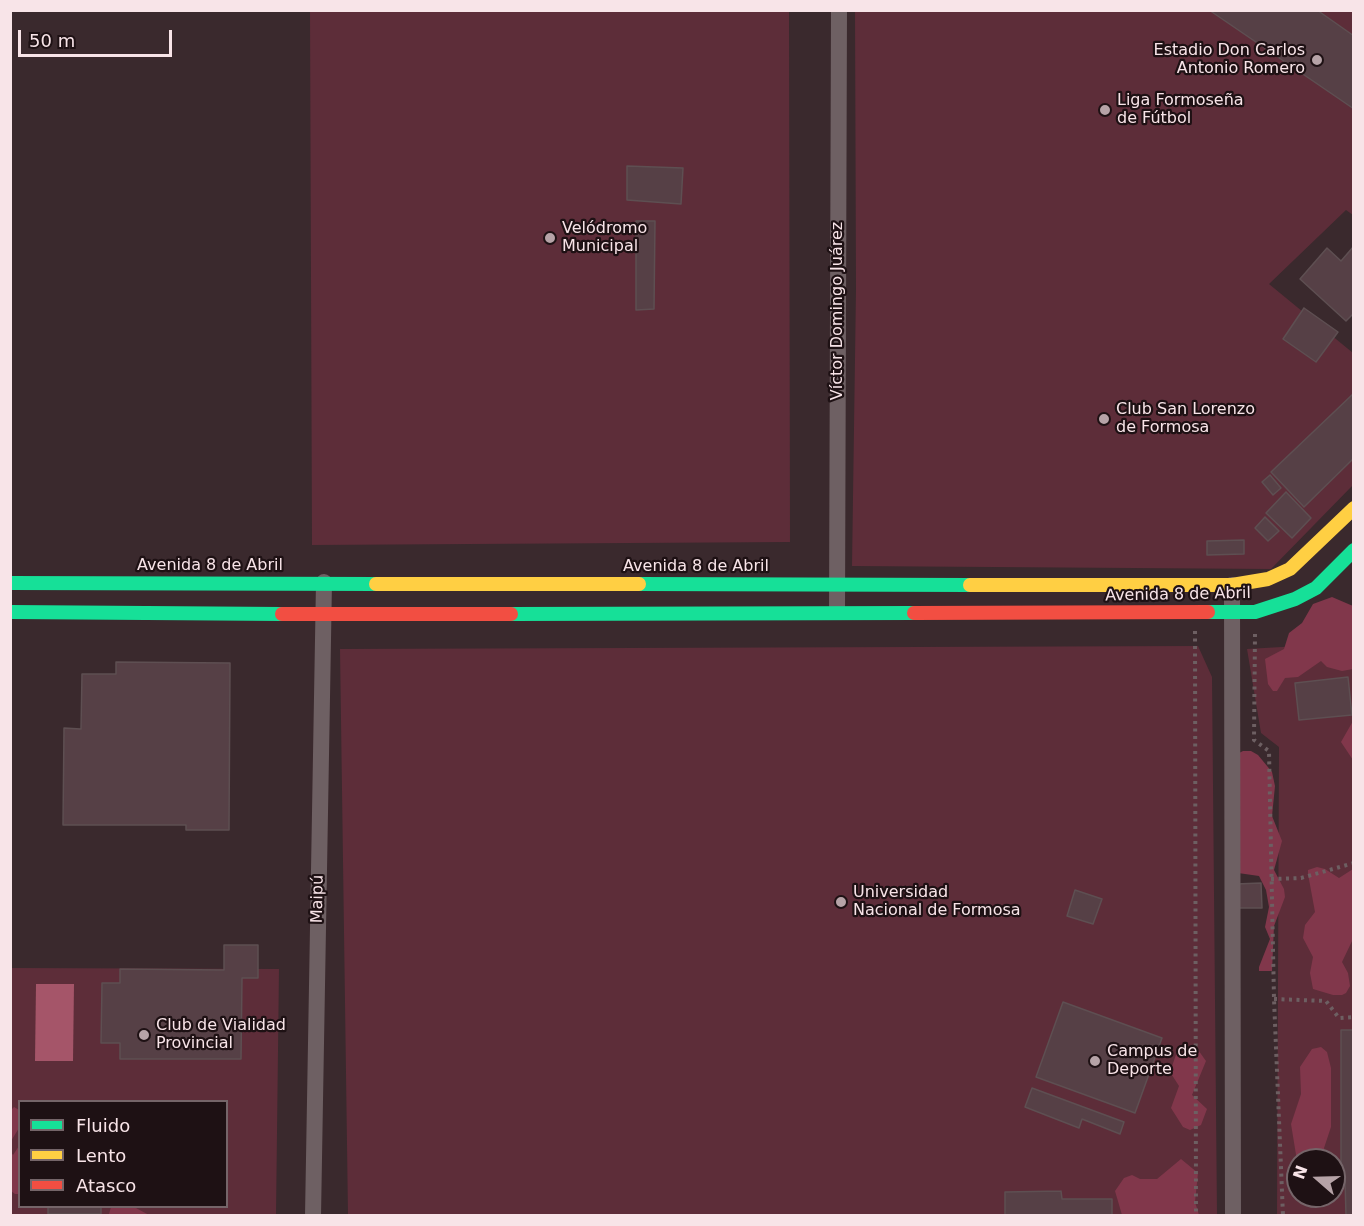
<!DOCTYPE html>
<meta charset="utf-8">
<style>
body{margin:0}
#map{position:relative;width:1364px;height:1226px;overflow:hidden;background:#3a292d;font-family:"DejaVu Sans",sans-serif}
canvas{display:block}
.frame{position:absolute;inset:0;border:12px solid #f8e4e8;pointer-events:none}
.legend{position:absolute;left:18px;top:1100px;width:210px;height:108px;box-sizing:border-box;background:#1e1114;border:2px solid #756569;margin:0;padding:8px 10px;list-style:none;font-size:18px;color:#f8e4e8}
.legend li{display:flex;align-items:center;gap:12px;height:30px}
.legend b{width:30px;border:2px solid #756569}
.north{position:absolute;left:1286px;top:1148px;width:60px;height:60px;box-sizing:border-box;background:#1e1114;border:2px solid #756569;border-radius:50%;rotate:290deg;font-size:16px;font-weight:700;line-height:24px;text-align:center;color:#f8e4e8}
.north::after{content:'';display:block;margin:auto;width:21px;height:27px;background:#b6a3a7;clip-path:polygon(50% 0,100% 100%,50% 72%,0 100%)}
.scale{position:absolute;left:18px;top:30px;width:154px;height:27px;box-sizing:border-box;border:3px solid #f8e4e8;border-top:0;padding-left:8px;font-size:18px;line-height:21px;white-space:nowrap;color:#f8e4e8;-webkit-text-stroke:4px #1e1114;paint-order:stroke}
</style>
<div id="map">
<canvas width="1364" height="1226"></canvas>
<div class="frame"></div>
<ul class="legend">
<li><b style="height:8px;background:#16e098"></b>Fluido</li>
<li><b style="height:8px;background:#ffcf43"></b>Lento</li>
<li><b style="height:8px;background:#f24e42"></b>Atasco</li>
</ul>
<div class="north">N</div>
<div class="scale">50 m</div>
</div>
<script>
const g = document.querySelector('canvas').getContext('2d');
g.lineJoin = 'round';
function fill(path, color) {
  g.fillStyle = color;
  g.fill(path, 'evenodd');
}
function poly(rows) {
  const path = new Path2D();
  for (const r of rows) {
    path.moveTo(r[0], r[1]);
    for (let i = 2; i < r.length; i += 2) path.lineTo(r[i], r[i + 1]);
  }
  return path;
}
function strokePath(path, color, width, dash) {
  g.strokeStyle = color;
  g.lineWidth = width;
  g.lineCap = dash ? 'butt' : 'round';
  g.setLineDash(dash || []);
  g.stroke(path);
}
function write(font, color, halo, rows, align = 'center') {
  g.font = font + ' "DejaVu Sans",sans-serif';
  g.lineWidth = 4.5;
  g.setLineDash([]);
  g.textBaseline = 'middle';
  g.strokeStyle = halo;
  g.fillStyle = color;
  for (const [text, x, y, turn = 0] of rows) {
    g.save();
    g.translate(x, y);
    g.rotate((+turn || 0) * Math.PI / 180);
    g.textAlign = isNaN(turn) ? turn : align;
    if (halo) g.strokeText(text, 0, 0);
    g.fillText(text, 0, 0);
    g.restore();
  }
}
fill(poly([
 [310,11,789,11,790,542,312,545],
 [855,11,1353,11,1353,215,1346,210,1269,284,1353,353,1353,485,1271,569,852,566,856,289],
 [1353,604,1353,1215,1277,1215,1279,747,1261,733,1247,649,1299,646,1323,634],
 [1298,1160,1334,1160,1334,1196,1298,1196],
 [1198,646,1212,677,1217,1215,348,1215,340,649],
 [11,968,279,969,276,1215,11,1216],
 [20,1102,226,1102,226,1206,20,1206]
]), '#5d2d39');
fill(poly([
 [1332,597,1353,606,1353,669,1342,671,1327,667,1321,661,1298,677,1285,678,1277,691,1273,691,1268,684,1265,659,1284,649,1289,633,1302,623,1313,604],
 [1353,721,1353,760,1341,742],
 [1243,751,1251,751,1258,755,1272,772,1275,786,1272,816,1282,841,1274,870,1284,889,1285,897,1274,926,1272,971,1259,971,1259,967,1270,939,1265,927,1269,907,1266,890,1259,876,1238,873,1239,753],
 [1317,867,1325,869,1339,878,1353,869,1353,939,1342,962,1348,973,1350,986,1346,993,1342,995,1333,995,1313,989,1310,973,1313,957,1303,938,1305,925,1315,912,1308,874,1308,870],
 [1179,1046,1196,1047,1206,1061,1192,1095,1207,1109,1201,1125,1190,1130,1183,1127,1171,1108,1179,1086,1170,1072],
 [1321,1047,1327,1052,1331,1068,1331,1127,1324,1148,1328,1160,1298,1160,1298,1167,1291,1124,1301,1094,1300,1067,1312,1049],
 [14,1107,19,1110,19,1128,11,1141,11,1110],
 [19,1146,19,1194,15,1194,11,1191,11,1152,13,1155],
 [1181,1159,1198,1173,1195,1202,1199,1215,1122,1215,1115,1191,1124,1178,1132,1175,1140,1179,1157,1179],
 [111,1207,134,1207,149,1215,113,1215,109,1214]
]), '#81374b');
fill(poly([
 [36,984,74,984,73,1061,35,1061]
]), '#a55569');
const building = poly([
 [1209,10,1317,10,1354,36,1354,109,1209,10],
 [627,166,683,168,681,204,627,200,627,166],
 [636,221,655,221,654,309,636,310,636,221],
 [1354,246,1354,313,1346,321,1300,279,1327,248,1341,261,1354,246],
 [1304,308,1338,332,1316,362,1283,339,1304,308],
 [1354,393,1354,458,1304,507,1271,472,1354,393],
 [1270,475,1281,488,1273,495,1262,482,1270,475],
 [1286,492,1311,518,1292,538,1266,513,1286,492],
 [1265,517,1279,531,1268,541,1255,528,1265,517],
 [1244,540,1244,554,1207,555,1207,541,1244,540],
 [116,662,230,663,229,830,186,830,186,825,63,825,64,728,81,729,82,674,116,674,116,662],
 [1348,677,1352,715,1299,720,1295,683,1348,677],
 [1261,883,1262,908,1236,908,1236,884,1261,883],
 [1075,890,1102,899,1093,924,1067,916,1075,890],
 [224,945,258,945,258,978,242,978,241,1059,120,1059,120,1043,101,1043,102,983,120,983,120,969,224,970,224,945],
 [1063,1002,1162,1038,1135,1113,1036,1077,1063,1002],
 [1341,1030,1354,1030,1354,1216,1346,1216,1345,1179,1341,1180,1341,1030],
 [1032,1088,1124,1122,1120,1134,1082,1119,1079,1128,1025,1107,1032,1088],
 [1061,1191,1062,1199,1112,1199,1112,1216,1005,1216,1005,1192,1061,1191],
 [48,1206,101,1206,101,1214,48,1214,48,1206]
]);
fill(building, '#564046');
strokePath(building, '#5e4f52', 1.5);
strokePath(poly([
 [1195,631,1196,1216],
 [1255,634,1254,740,1269,751,1274,999,1283,1216],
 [1271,879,1301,878,1354,863],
 [1274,999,1326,1001,1339,1018,1354,1017]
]), '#6d5f62', 4, [3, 4.5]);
strokePath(poly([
 [1232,585,1233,1216],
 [837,612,839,10],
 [313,1216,324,582]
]), '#6e6063', 16);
strokePath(poly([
 [10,583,376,584],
 [639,584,970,585],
 [10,612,282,614],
 [1208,612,1255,612,1295,599,1316,588,1354,550],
 [511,614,914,613]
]), '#16e098', 14);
strokePath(poly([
 [376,584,639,584],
 [970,585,1232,585,1268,579,1290,569,1354,508]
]), '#ffcf43', 14);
strokePath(poly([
 [914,613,1208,612],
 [282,614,511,614]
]), '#f24e42', 14);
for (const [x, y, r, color] of [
 [1317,60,6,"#b6a3a7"],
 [1105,110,6,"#b6a3a7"],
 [550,238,6,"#b6a3a7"],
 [1104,419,6,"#b6a3a7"],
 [841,902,6,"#b6a3a7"],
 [144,1035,6,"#b6a3a7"],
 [1095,1061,6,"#b6a3a7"]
]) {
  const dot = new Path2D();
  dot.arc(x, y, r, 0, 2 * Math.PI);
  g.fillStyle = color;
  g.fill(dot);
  strokePath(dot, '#1e1114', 2);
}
write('16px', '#f8e4e8', '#1e1114', [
 ["Estadio Don Carlos",1305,51,"right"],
 ["Antonio Romero",1305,69,"right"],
 ["Liga Formoseña",1117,101],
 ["de Fútbol",1117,119],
 ["Velódromo",562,229],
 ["Municipal",562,247],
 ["Club San Lorenzo",1116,410],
 ["de Formosa",1116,428],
 ["Universidad",853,893],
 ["Nacional de Formosa",853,911],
 ["Club de Vialidad",156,1026],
 ["Provincial",156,1044],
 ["Campus de",1107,1052],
 ["Deporte",1107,1070]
], 'left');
write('16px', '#f8e4e8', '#1e1114', [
 ["Víctor Domingo Juárez",838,311,-90],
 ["Avenida 8 de Abril",210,566],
 ["Avenida 8 de Abril",696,567],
 ["Avenida 8 de Abril",1178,595,-1],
 ["Maipú",318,899,-89]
]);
</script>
